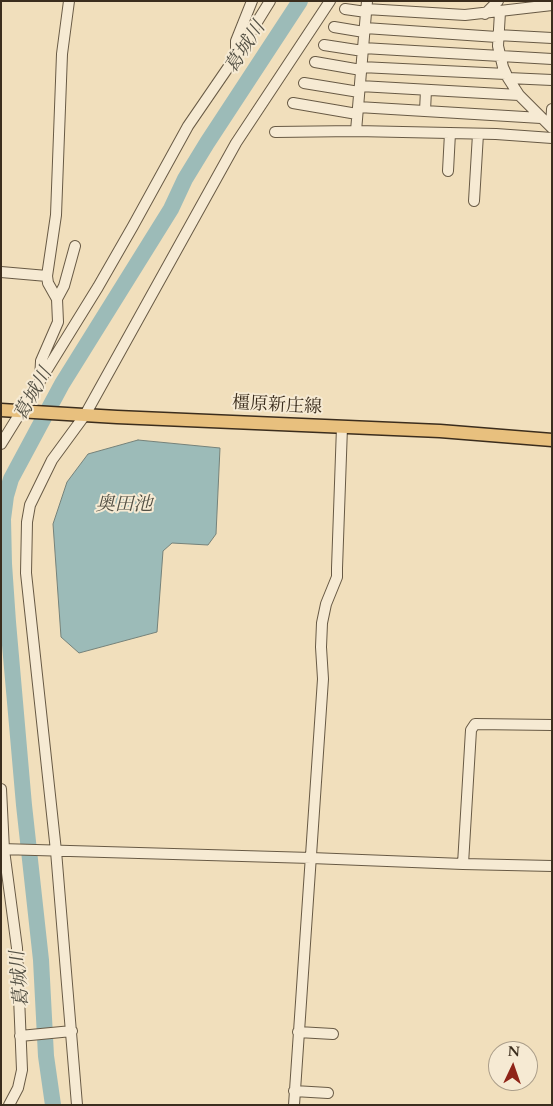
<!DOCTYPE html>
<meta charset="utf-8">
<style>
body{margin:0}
#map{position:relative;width:553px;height:1106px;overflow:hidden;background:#f1dfbc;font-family:Cardo,serif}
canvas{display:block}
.frame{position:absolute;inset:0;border:2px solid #3b2d1d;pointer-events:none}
.north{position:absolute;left:488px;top:1041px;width:50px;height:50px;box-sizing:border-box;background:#f6ead3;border:1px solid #ab9e8a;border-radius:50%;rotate:3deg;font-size:14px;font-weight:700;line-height:20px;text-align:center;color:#3b2d1d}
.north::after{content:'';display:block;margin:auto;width:18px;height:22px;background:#8f2418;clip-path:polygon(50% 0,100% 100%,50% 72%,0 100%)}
</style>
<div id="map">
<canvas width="553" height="1106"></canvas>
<div class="frame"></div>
<div class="north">N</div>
</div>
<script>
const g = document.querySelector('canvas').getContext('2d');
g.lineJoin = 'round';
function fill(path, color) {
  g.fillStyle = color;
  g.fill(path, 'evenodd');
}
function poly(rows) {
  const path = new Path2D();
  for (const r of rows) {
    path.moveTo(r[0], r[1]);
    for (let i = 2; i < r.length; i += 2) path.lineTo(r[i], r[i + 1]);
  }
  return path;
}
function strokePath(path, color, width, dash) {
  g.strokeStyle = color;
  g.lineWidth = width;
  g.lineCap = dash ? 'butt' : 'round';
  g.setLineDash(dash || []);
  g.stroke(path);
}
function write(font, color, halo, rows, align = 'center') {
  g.font = font + ' Cardo,"Noto Serif JP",serif';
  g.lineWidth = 4;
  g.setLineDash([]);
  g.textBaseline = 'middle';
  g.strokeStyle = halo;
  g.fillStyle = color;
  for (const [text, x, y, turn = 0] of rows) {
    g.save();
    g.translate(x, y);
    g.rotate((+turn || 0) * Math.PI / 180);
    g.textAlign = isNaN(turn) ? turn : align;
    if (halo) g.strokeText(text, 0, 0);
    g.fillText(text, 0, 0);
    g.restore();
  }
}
const water = poly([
 [138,440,220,448,216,534,208,545,172,543,163,551,157,632,79,653,61,637,53,524,67,482,88,454,138,440]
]);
fill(water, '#9cbbb8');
strokePath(water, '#75827a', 1);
strokePath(poly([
 [53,1105,46,1056,41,960,24,805,8,622,4,564,3,519,6,496,11,479,62,384,171,209,185,179,207,143,300,1]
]), '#9cbbb8', 16);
const minor = poly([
 [345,9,366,12],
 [366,9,465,15,552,5],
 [500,12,498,46,503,67,508,78,519,95,552,128],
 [485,14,498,1],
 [334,27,364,32],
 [365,28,497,37],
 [497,35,552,38],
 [324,45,363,51],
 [363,48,552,59],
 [236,55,236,41,252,1],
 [315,62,361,70],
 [361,67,506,74],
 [508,78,552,80],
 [304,83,359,92],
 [360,86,519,95],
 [293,103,357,114],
 [358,107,541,118],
 [425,111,426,90],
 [551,127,552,109],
 [356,131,367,1],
 [275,132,356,131,496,134,552,138],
 [448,171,450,133],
 [474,201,478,134],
 [1,272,47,276],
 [57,299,64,286,75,246],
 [40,381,41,361,58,322,57,299,48,283,47,276,56,215,62,54,69,1],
 [1,444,98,287,133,226,188,126,236,56,270,1],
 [1,789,4,850,17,948,22,1070,18,1088,9,1105],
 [1,849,311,858,463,864,552,866],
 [463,864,471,730,475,724,552,725],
 [298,1032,333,1034],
 [20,1036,72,1031],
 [294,1091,328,1093],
 [77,1105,56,851,26,573,27,522,30,505,52,460,85,415,236,143,330,1],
 [294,1105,323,679,321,647,322,623,326,604,337,577,337,568,342,427]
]);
const major = poly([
 [1,410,117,417,440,431,552,440]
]);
strokePath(minor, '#685a45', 12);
strokePath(major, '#3b2d1d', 15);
strokePath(minor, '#f6ead3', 10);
strokePath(major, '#e8c07e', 12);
write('18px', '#3b2d1d', '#f6ead3', [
 ["橿原新庄線",277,406,3]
]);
write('italic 19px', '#535044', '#f6ead3', [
 ["葛城川",246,48,-57],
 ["葛城川",34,395,-61],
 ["奥田池",124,506],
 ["葛城川",21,979,-95]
]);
</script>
